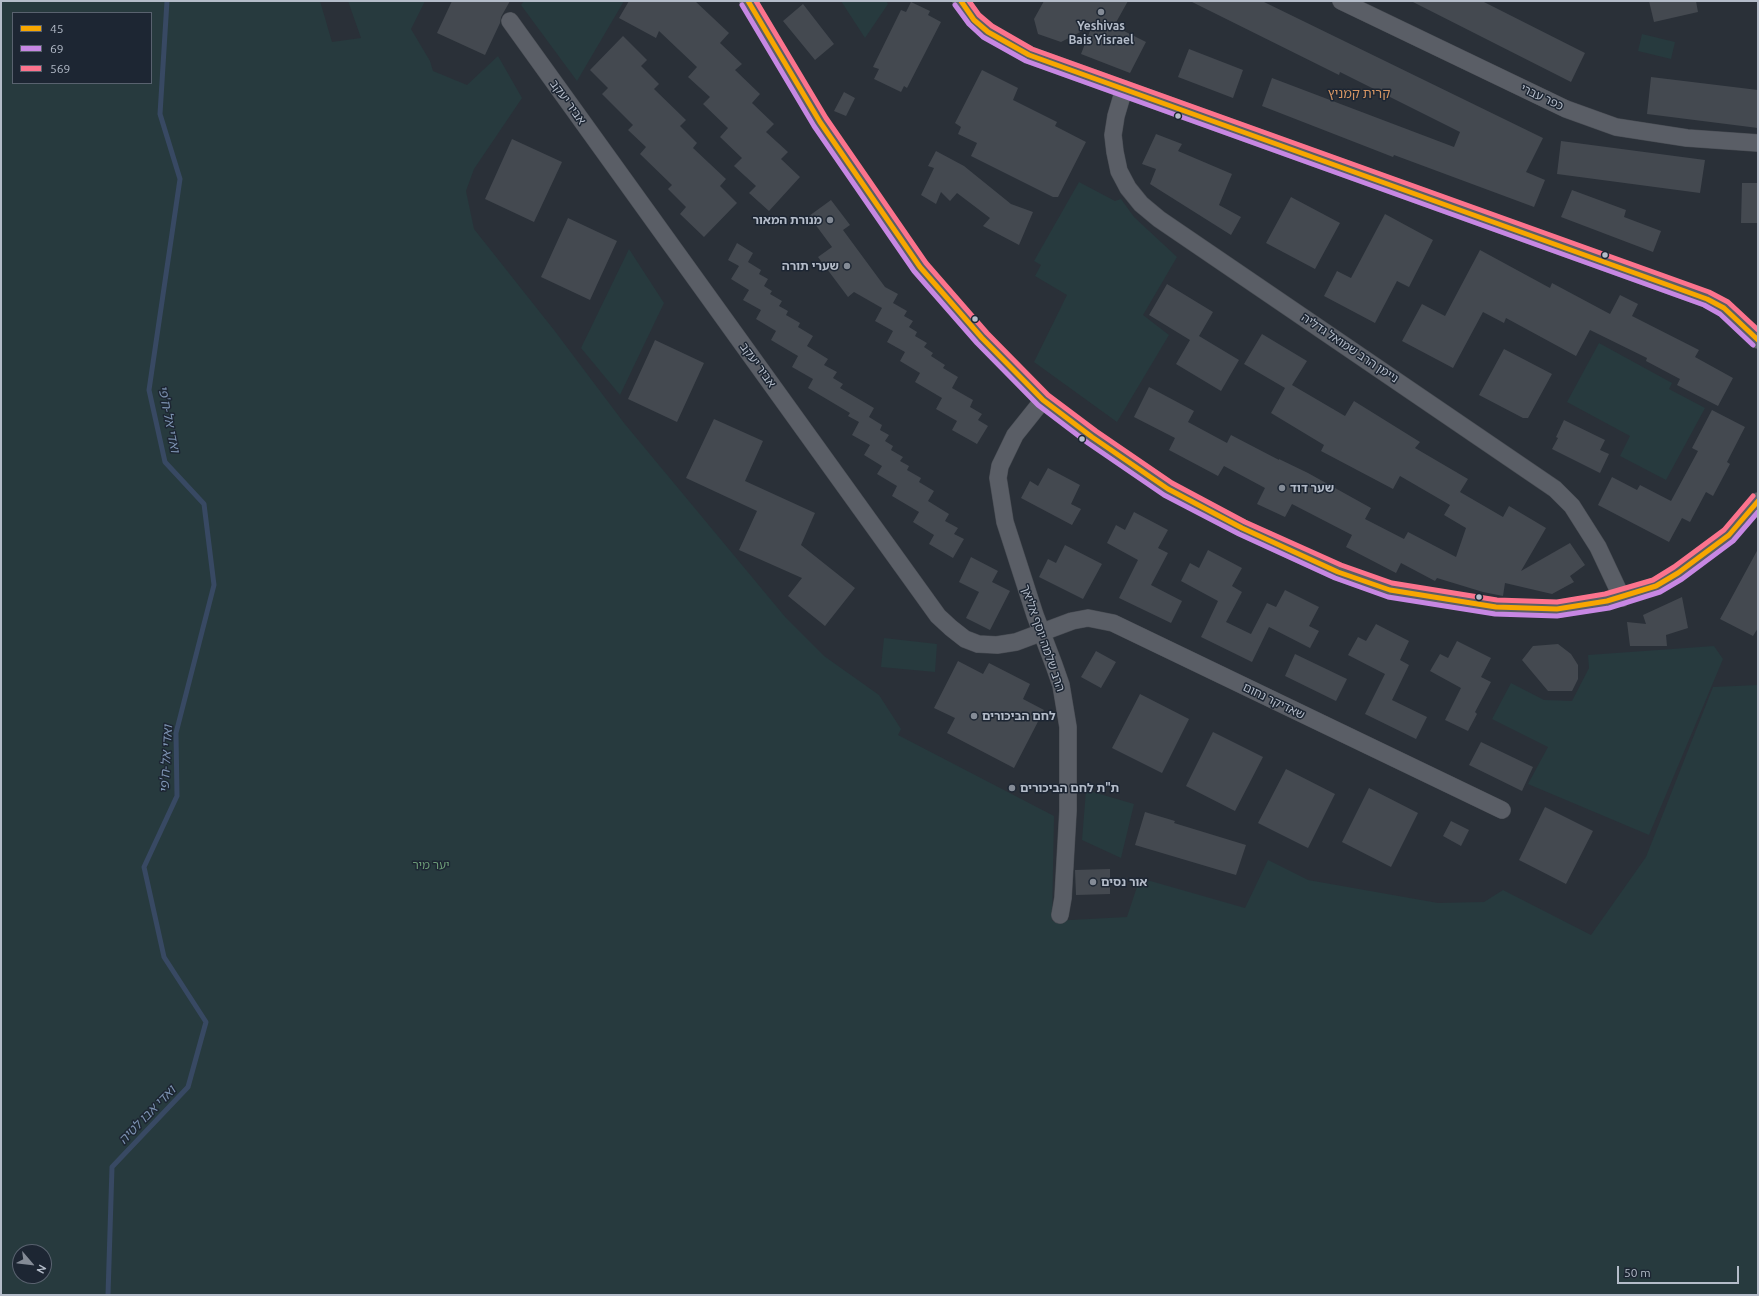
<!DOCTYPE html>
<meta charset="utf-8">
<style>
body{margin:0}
#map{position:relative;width:1759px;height:1296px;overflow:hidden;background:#2a3038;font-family:Ubuntu,sans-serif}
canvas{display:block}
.frame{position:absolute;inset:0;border:2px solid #b4bcc9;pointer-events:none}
.legend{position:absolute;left:12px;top:12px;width:140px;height:72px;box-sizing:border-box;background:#1d2633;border:1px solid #59626f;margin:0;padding:5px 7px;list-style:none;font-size:12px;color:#b4bcc9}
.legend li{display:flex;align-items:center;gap:8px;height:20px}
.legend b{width:20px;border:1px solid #59626f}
.north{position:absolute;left:12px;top:1244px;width:40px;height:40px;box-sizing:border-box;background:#1d2633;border:1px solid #59626f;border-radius:50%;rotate:118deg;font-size:11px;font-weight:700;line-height:16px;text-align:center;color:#b4bcc9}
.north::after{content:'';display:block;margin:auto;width:14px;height:18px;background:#848b96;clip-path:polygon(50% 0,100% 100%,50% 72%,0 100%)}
.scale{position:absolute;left:1617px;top:1266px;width:122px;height:18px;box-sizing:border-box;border:2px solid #b4bcc9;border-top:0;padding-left:5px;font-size:12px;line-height:14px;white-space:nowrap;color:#b4bcc9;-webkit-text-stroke:3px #1d2633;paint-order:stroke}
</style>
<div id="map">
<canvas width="1759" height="1296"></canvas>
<div class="frame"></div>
<ul class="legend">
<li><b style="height:5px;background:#f7a600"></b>45</li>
<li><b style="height:5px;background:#c787e3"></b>69</li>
<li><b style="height:5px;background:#fc738d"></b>569</li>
</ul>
<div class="north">N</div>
<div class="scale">50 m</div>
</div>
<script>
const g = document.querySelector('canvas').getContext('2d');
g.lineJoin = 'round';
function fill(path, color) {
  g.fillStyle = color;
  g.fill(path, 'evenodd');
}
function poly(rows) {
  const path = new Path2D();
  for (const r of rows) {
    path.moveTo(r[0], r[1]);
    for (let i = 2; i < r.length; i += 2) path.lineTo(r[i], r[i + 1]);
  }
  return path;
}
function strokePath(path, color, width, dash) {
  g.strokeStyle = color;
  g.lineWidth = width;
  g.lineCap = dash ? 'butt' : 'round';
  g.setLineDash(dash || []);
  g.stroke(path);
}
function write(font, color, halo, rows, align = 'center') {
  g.font = font + ' Ubuntu,"Noto Sans Hebrew",sans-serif';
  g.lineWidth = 3;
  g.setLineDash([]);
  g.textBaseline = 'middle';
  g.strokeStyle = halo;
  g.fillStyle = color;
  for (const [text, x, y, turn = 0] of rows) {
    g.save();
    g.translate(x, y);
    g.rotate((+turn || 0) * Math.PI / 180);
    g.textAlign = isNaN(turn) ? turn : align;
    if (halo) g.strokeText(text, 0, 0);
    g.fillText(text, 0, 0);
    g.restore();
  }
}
fill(poly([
 [1,1,320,1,332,42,361,38,348,1,425,1,411,29,430,61,433,71,467,85,498,56,522,98,474,169,466,191,474,229,554,330,624,423,786,618,824,656,879,695,901,729,898,735,1054,816,1052,921,1127,917,1140,878,1245,908,1268,860,1308,880,1438,903,1484,902,1503,890,1591,935,1646,857,1713,687,1758,685,1758,1295,1,1295],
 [13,13,151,13,151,83,13,83],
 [20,1252,44,1252,44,1276,20,1276],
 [524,1,624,1,577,81,521,5],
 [841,1,886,1,888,4,865,38],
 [1642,34,1675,42,1671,59,1638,51],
 [1079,182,1115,201,1121,199,1134,217,1177,257,1143,315,1169,335,1117,422,1034,362,1067,295,1035,276,1041,265,1034,261],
 [629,249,664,303,620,395,581,348],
 [1599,343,1672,383,1669,389,1705,408,1666,480,1620,456,1630,436,1567,402],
 [884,638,937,644,935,672,881,667],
 [1714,646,1723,659,1649,835,1528,784,1548,747,1492,719,1511,683,1544,700,1572,701,1589,668,1588,655],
 [1086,790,1134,804,1121,858,1082,840]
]), '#273a3e');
strokePath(poly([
 [108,1295,112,1167,188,1087,206,1022,164,957,144,867,177,796,176,733,214,585,204,504,165,462,149,390,180,179,160,114,167,1]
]), '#384963', 5);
fill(poly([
 [452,1,510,1,501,17,500,23,485,55,437,33],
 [629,1,695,1,729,33,720,43,742,64,735,70,760,94,752,103,774,124,766,132,788,152,781,159,800,177,769,211,749,193,756,186,734,166,742,158,720,137,728,128,703,104,710,97,688,77,697,67,659,31,656,38,619,18],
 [1044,1,1128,1,1114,26,1146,42,1130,73,1081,54,1092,26,1061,42,1038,34,1034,19],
 [1190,1,1262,1,1543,138,1526,172,1545,180,1534,207,1394,155,1393,157,1262,106,1272,78,1454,147,1460,132,1340,72,1339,75],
 [1411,1,1482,1,1585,53,1571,82],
 [1649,1,1696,1,1698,12,1654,22],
 [911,2,930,11,928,15,941,22,907,88,904,86,901,92,874,79,879,69,873,67,901,10,906,12],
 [803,4,834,44,815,60,783,21],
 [623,36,647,60,641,66,659,84,654,89,686,120,680,126,697,143,693,148,726,179,720,186,737,203,704,237,680,214,686,207,668,189,672,185,640,154,646,147,628,130,633,125,602,94,608,88,590,70],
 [1189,49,1243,70,1233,98,1178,77],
 [982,70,1018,88,1013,100,1057,122,1055,126,1086,142,1058,197,1053,197,971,156,977,143,958,134,961,127,955,123],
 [1651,77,1758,90,1758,128,1647,114],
 [844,92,855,98,846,116,834,111],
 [1156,134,1182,144,1178,151,1232,174,1219,205,1241,217,1231,235,1150,184,1156,169,1142,164],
 [512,139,562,162,534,222,485,199],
 [1561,141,1705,160,1700,193,1557,174],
 [936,151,964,166,1011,204,1033,212,1019,245,983,226,990,218,957,193,950,201,941,192,936,204,921,195,934,168,928,166],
 [1742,183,1758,183,1758,223,1741,223],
 [1572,190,1626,210,1624,217,1661,231,1653,252,1561,217],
 [1291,197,1340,223,1315,269,1266,243],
 [831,200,850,225,843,230,885,287,898,294,893,303,907,311,904,316,913,321,909,327,917,332,915,336,927,343,924,347,933,353,931,356,945,365,943,368,958,377,952,388,973,400,970,407,982,414,978,420,988,426,977,444,952,430,957,421,936,409,942,398,915,382,920,373,900,361,905,352,887,342,893,331,875,321,882,308,854,292,848,297,818,257,832,247,809,216],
 [1385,214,1433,240,1409,287,1397,281,1375,323,1324,296,1337,271,1351,278],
 [568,218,617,241,590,300,541,277],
 [737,243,753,253,748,262,761,270,759,274,768,279,764,286,772,291,770,294,782,301,779,306,788,311,786,315,800,323,798,327,813,336,807,346,828,359,824,365,837,372,833,378,843,384,840,388,874,408,869,417,882,425,880,430,889,435,885,441,893,446,891,450,903,457,900,461,909,466,907,470,921,478,919,482,934,491,928,501,949,514,945,521,958,528,954,534,964,539,953,558,929,544,934,535,913,522,919,512,892,496,897,486,877,474,882,466,864,455,870,445,852,435,859,422,848,416,850,413,808,388,813,379,792,367,798,356,771,340,776,331,756,319,761,310,743,300,749,290,731,279,739,266,728,260],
 [1480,250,1550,288,1552,283,1610,314,1620,295,1638,304,1632,316,1699,350,1695,357,1733,378,1718,406,1677,385,1680,379,1646,361,1647,358,1590,330,1576,356,1506,318,1504,323,1483,312,1453,368,1402,341,1422,304,1445,316],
 [1167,284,1213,312,1199,336,1239,360,1221,391,1176,364,1190,340,1149,315],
 [1262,334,1307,361,1292,385,1345,416,1354,401,1420,442,1415,448,1468,479,1460,492,1503,517,1509,506,1546,528,1521,571,1570,543,1585,565,1570,576,1574,582,1552,594,1505,583,1503,596,1483,592,1437,578,1435,581,1401,563,1396,573,1346,547,1352,535,1292,504,1285,517,1257,504,1265,488,1224,466,1218,476,1169,450,1175,438,1134,417,1149,387,1194,411,1188,422,1227,443,1231,435,1279,460,1279,459,1308,473,1371,508,1365,519,1404,539,1408,532,1456,557,1466,528,1444,515,1450,505,1400,476,1393,489,1321,451,1324,445,1271,413,1285,388,1244,364],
 [655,340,704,363,677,422,628,399],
 [1504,349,1552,374,1528,418,1523,418,1479,395],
 [1712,410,1745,427,1727,462,1730,464,1713,496,1706,492,1690,522,1682,518,1669,542,1598,505,1612,477,1637,490,1640,485,1671,501,1698,451,1692,448],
 [714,419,763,441,745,481,815,513,801,545,855,588,825,626,788,596,802,578,739,550,757,511,686,478],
 [1564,420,1605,440,1600,450,1609,454,1600,473,1552,449,1558,438,1556,437],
 [1048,468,1080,485,1071,504,1081,509,1072,525,1021,498,1030,481,1038,486],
 [1134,512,1168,530,1158,548,1168,553,1151,585,1182,601,1171,623,1119,598,1138,560,1107,543,1116,525,1125,530],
 [1065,545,1102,564,1083,599,1039,577,1048,559,1056,563],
 [1758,549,1758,628,1753,636,1720,619],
 [1208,550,1242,568,1232,586,1242,592,1226,622,1251,634,1267,603,1276,607,1285,590,1319,607,1309,626,1319,631,1310,648,1269,627,1252,662,1201,637,1218,601,1181,581,1190,563,1199,568],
 [971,557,998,571,992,582,1010,591,990,630,966,618,979,592,959,582],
 [1682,597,1688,628,1666,635,1667,646,1630,646,1627,622,1646,624,1643,615],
 [1376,624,1409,641,1400,660,1409,665,1392,700,1427,717,1416,739,1365,714,1385,674,1348,655,1358,637,1366,641],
 [1457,641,1491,658,1481,677,1491,682,1475,712,1477,714,1468,731,1445,720,1461,688,1430,671,1440,654,1448,658],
 [1558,644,1571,654,1578,665,1578,679,1572,691,1548,691,1522,660,1533,646],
 [1096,651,1116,662,1101,688,1081,677],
 [1295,654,1347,679,1336,701,1285,676],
 [958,661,983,674,989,663,1030,684,1023,699,1044,710,1014,768,947,733,955,718,934,708],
 [1140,694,1189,719,1162,773,1112,748],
 [1213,732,1263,757,1235,811,1186,786],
 [1481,742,1533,767,1522,791,1469,765],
 [1286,769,1335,794,1308,848,1258,823],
 [1369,788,1418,813,1391,867,1342,842],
 [1545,807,1593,831,1566,884,1519,860],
 [1145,812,1175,821,1174,823,1246,845,1236,875,1135,845],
 [1451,821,1469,830,1461,846,1443,836],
 [1110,869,1110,894,1076,895,1075,870]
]), '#444950');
const minor = poly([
 [748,1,820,122,920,267,982,338,1043,400,1092,437,1168,489,1242,528,1338,572,1390,590,1496,607,1557,609,1607,601,1656,586,1678,573,1729,535,1758,501],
 [961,1,974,20,988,32,1029,55,1707,299,1724,308,1758,340],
 [1341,1,1566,109,1616,127,1687,138,1758,143],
 [510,21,938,616,951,628,965,639,978,644,997,645,1016,642,1072,621,1088,618,1113,623,1502,810],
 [1124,89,1116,116,1113,135,1115,152,1119,171,1128,188,1141,204,1159,219,1555,489,1572,506,1598,547,1622,598],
 [1043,400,1015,435,1000,466,998,478,1005,522,1035,615,1054,665,1061,685,1068,727,1068,811,1063,898,1060,915]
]);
strokePath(minor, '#484c53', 18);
strokePath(minor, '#5a5e66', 17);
strokePath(poly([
 [748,1,820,122,920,267,982,338,1043,400,1092,437,1168,489,1242,528,1338,572,1390,590,1496,607,1557,609,1607,601,1656,586,1678,573,1729,535,1758,501],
 [961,1,974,20,988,32,1029,55,1707,299,1724,308,1758,340]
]), '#f7a600', 5);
strokePath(poly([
 [742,5,814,126,914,271,977,343,1038,405,1088,443,1164,495,1239,534,1335,578,1388,597,1495,614,1557,616,1609,608,1660,592,1682,579,1733,541,1758,512],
 [955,5,969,24,983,37,1026,61,1704,305,1720,314,1753,345]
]), '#c787e3', 5);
strokePath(poly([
 [756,1,826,118,926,263,987,333,1048,395,1096,431,1172,483,1245,522,1341,565,1392,583,1497,600,1557,602,1605,594,1653,580,1674,567,1724,530,1753,496],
 [969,1,979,15,992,26,1032,49,1709,292,1728,302,1758,330]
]), '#fc738d', 5);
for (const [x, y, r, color] of [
 [1101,12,4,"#848b96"],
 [1178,116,3.5,"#b4bcc9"],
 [830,220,4,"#848b96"],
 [1605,255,3.5,"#b4bcc9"],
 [847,266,4,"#848b96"],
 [975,319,3.5,"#b4bcc9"],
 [1082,439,3.5,"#b4bcc9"],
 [1282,488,4,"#848b96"],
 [1479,597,3.5,"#b4bcc9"],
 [974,716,4,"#848b96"],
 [1012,788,4,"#848b96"],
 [1093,882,4,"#848b96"]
]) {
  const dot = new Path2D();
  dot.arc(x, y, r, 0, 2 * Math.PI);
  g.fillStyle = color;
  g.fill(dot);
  strokePath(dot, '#1d2633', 1.5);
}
write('bold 12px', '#b4bcc9', '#1d2633', [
 ["Yeshivas",1101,26,"center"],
 ["Bais Yisrael",1101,40,"center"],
 ["מנורת המאור",822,220,"right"],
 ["שערי תורה",839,266,"right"],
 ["שער דוד",1290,488],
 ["לחם הביכורים",982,716],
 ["ת\"ת לחם הביכורים",1020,788],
 ["אור נסים",1101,882]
], 'left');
write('12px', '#b4bcc9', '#1d2633', [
 ["כפר עברי",1542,97,25],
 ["אביר יעקב",568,102,54],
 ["ניימן הרב שמואל גדליה",1350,348,34],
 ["אביר יעקב",758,365,54],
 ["הרב שלמה יוסף אליאך",1043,638,71],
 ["שאדיקר נחום",1274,701,26]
]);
write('12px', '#6b9a76', '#1d2633', [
 ["יער מיר",431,865]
]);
write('13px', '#d59563', '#1d2633', [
 ["קרית קמניץ",1359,94]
]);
write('italic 13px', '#7c92b1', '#1d2633', [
 ["ואדי אל-ח'פי",169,419,79],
 ["ואדי אל-ח'פי",166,759,-87],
 ["ואדי אבו לטיה",147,1115,-46]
]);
</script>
